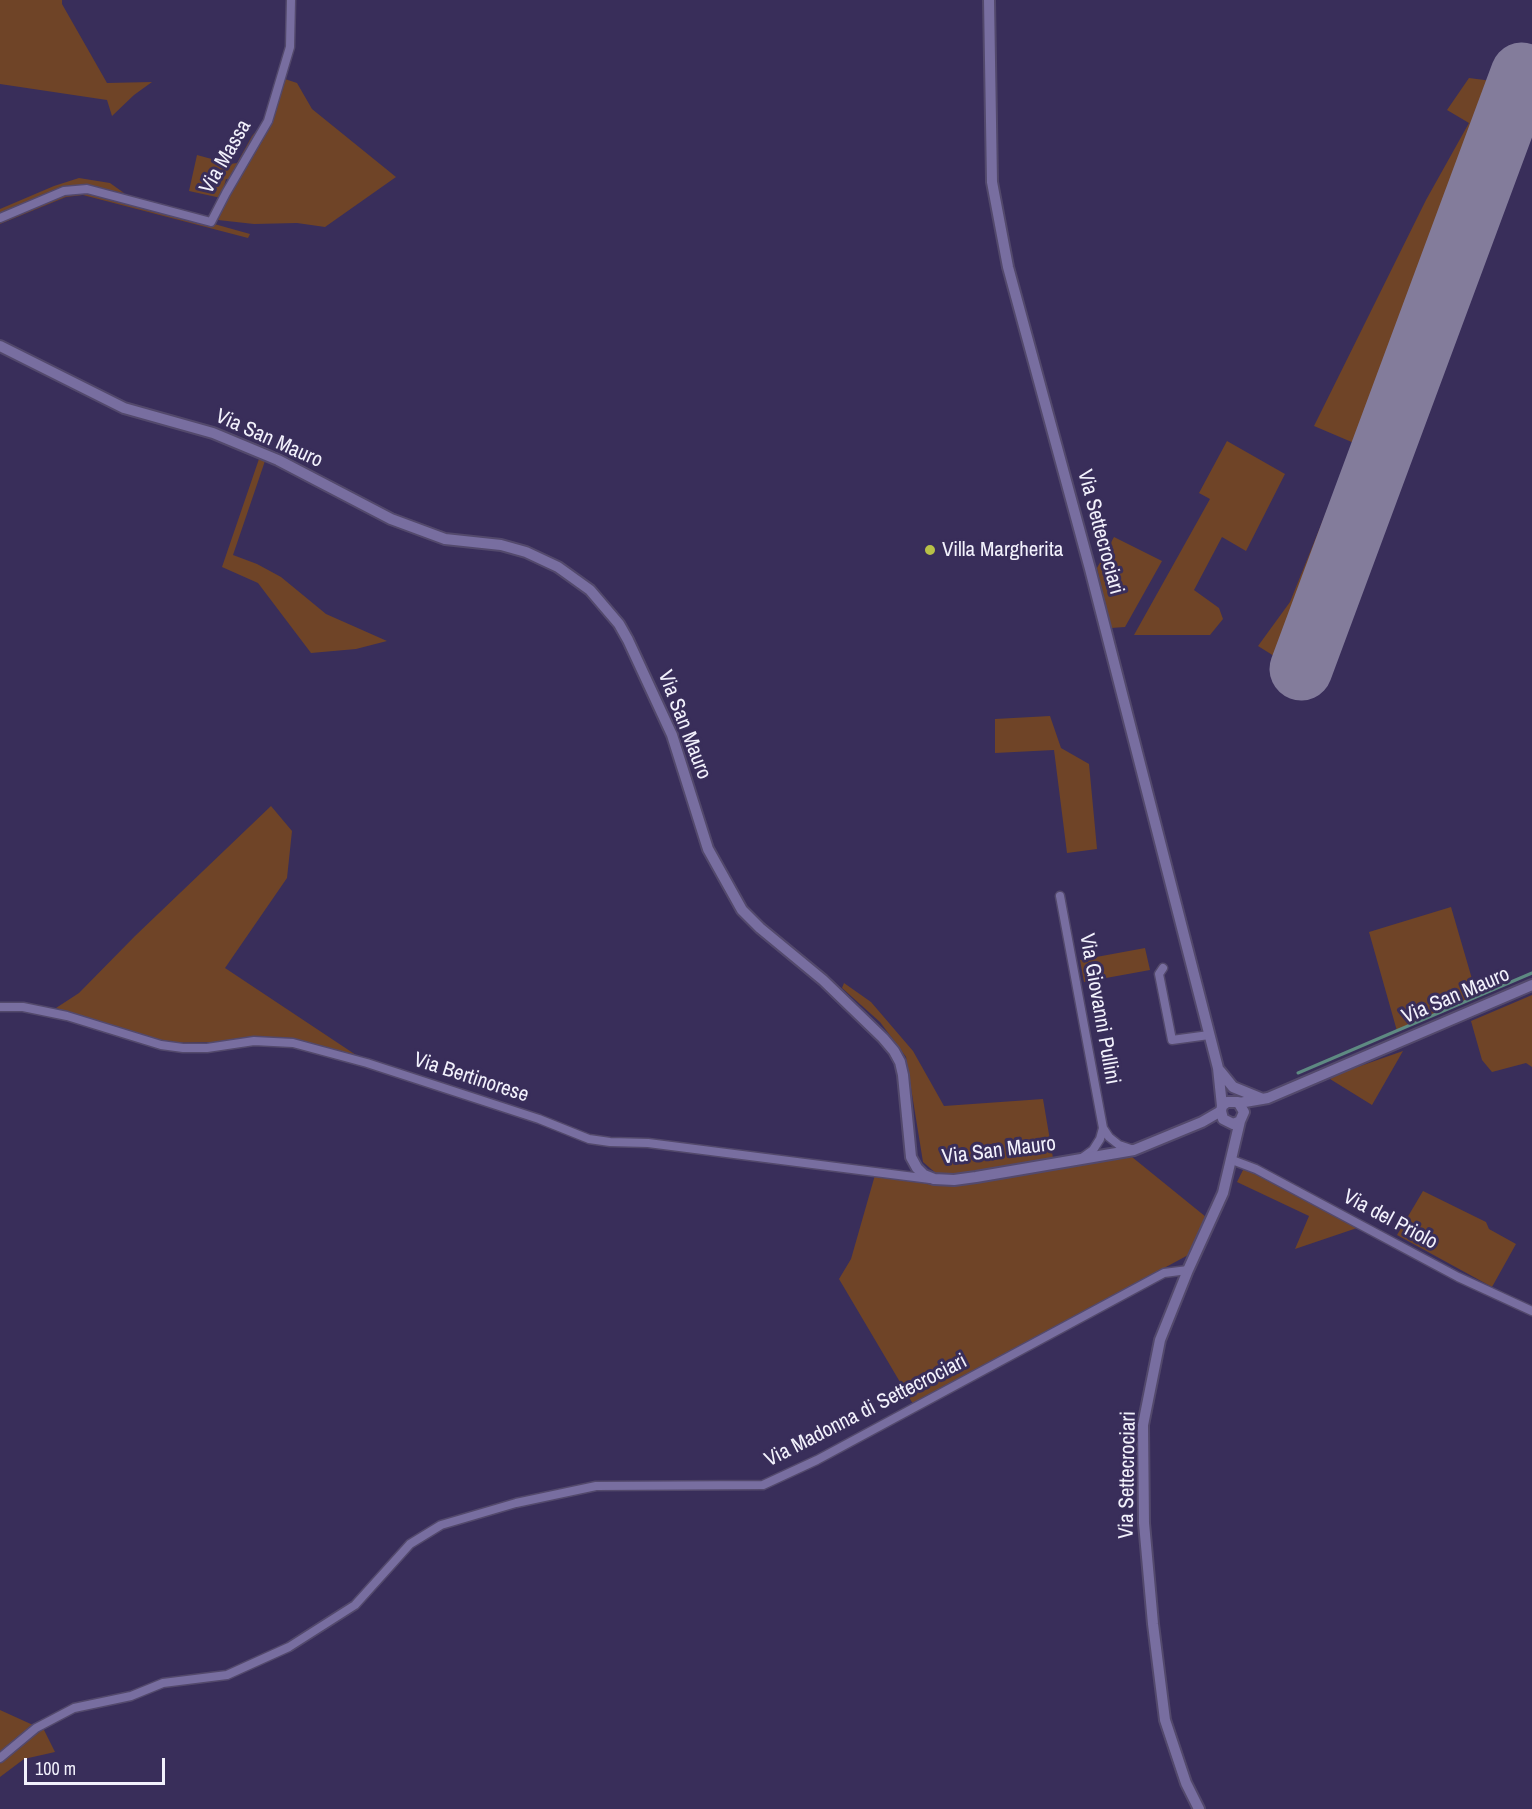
<!DOCTYPE html>
<style>
body{margin:0}
#map{position:relative;width:1532px;height:1809px;overflow:hidden;background:#392e5a;font-family:"Archivo Narrow",sans-serif}
canvas{display:block}
.scale{position:absolute;left:24px;top:1758px;width:141px;height:27px;box-sizing:border-box;border:3px solid #f2f1fc;border-top:0;padding-left:8px;font-size:18px;line-height:21px;white-space:nowrap;color:#f2f1fc;-webkit-text-stroke:4px #392e5a;paint-order:stroke}
</style>
<div id="map">
<canvas width="1532" height="1809"></canvas>
<div class="scale">100 m</div>
</div>
<script>
const g = document.querySelector('canvas').getContext('2d');
g.lineJoin = 'round';
function fill(path, color) {
  g.fillStyle = color;
  g.fill(path, 'evenodd');
}
function poly(rows) {
  const path = new Path2D();
  for (const r of rows) {
    path.moveTo(r[0], r[1]);
    for (let i = 2; i < r.length; i += 2) path.lineTo(r[i], r[i + 1]);
  }
  return path;
}
function strokePath(path, color, width, dash) {
  g.strokeStyle = color;
  g.lineWidth = width;
  g.lineCap = dash ? 'butt' : 'round';
  g.setLineDash(dash || []);
  g.stroke(path);
}
function write(font, color, halo, rows, align = 'center') {
  g.font = font + ' "Archivo Narrow",sans-serif';
  g.lineWidth = 6;
  g.setLineDash([]);
  g.textBaseline = 'middle';
  g.strokeStyle = halo;
  g.fillStyle = color;
  for (const [text, x, y, turn = 0] of rows) {
    g.save();
    g.translate(x, y);
    g.rotate((+turn || 0) * Math.PI / 180);
    g.textAlign = isNaN(turn) ? turn : align;
    if (halo) g.strokeText(text, 0, 0);
    g.fillText(text, 0, 0);
    g.restore();
  }
}
fill(poly([
 [0,0,62,0,62,4,107,83,152,82,134,95,112,116,107,100,0,84],
 [1500,71,1514,72,1457,213,1290,666,1258,646,1290,602,1354,443,1314,426,1426,200,1469,123,1447,110,1469,78,1492,81],
 [285,79,297,83,312,109,396,177,325,227,297,223,254,224,218,220,229,192,274,115],
 [266,119,266,121,231,180,226,179,221,198,189,191,197,155,230,164,237,163,252,136],
 [79,178,110,183,124,193,80,185,61,189,0,215,0,209,54,186],
 [88,191,132,201,250,234,248,238,83,195,66,197,0,224,0,220,66,193],
 [1227,441,1285,474,1246,551,1222,537,1194,590,1219,608,1223,619,1210,635,1134,635,1210,499,1199,493],
 [260,456,266,458,233,555,257,564,281,577,326,614,387,641,356,649,311,653,258,583,222,567],
 [1114,537,1162,561,1125,627,1111,628,1097,568],
 [1050,716,1061,748,1089,764,1097,849,1067,853,1054,750,995,753,995,719],
 [271,806,292,831,287,878,225,968,359,1057,291,1038,255,1037,215,1042,158,1043,56,1008,79,993,135,936],
 [1451,907,1477,996,1397,1031,1369,932],
 [1145,948,1150,970,1084,982,1080,960],
 [844,983,871,1002,913,1051,944,1106,1043,1099,1053,1158,958,1176,938,1175,923,1162,906,1057,880,1022,842,988],
 [1532,995,1532,1067,1526,1063,1492,1072,1482,1060,1471,1021],
 [1403,1051,1372,1105,1330,1079,1346,1071],
 [1132,1157,1206,1217,1190,1254,913,1404,839,1279,851,1259,875,1175,941,1185,986,1181],
 [1244,1168,1357,1228,1295,1249,1309,1216,1237,1182],
 [1423,1191,1486,1222,1489,1229,1516,1244,1492,1287,1397,1235],
 [0,1710,44,1730,55,1752,24,1759,0,1777]
]), '#6f4427');
strokePath(poly([
 [1298,1073,1532,973]
]), '#5e8a82', 3);
strokePath(poly([
 [1301,669,1522,74]
]), '#837c9b', 63);
const minor = poly([
 [0,218,64,191,87,189,211,222,226,193,268,121,290,47,291,0],
 [1060,896,1103,1128,1100,1139,1093,1150,1082,1158],
 [1163,968,1159,974,1172,1040,1209,1035],
 [0,1007,23,1007,67,1016,161,1045,183,1048,207,1048,254,1041,293,1043,367,1063,539,1119,589,1139,610,1142,648,1143,930,1179],
 [1103,1128,1109,1137,1119,1145,1134,1150],
 [1232,1160,1256,1169,1458,1277,1532,1311],
 [0,1758,36,1728,74,1708,131,1696,163,1683,227,1675,289,1647,355,1605,410,1544,441,1525,516,1503,596,1486,763,1485,817,1460,1164,1273,1188,1270]
]);
const secondary = poly([
 [989,0,992,182,1008,267,1090,569,1218,1068,1222,1106],
 [0,346,124,408,213,433,278,460,391,519,445,539,501,545,526,552,558,567,590,590,619,624,628,640,672,735,708,849,742,910,760,928,823,980,883,1038,894,1051,900,1062,903,1075,911,1157,917,1168,924,1175,934,1179,954,1180,976,1177,1134,1150,1202,1122,1221,1111,1222,1106,1227,1102,1238,1102,1244,1112,1240,1121,1233,1124,1223,1119,1221,1111],
 [1220,1071,1233,1087,1260,1098],
 [1239,1103,1268,1098,1532,985],
 [1199,1809,1186,1783,1165,1720,1153,1624,1144,1523,1143,1425,1160,1340,1188,1270,1223,1193,1240,1121]
]);
strokePath(minor, '#53496c', 11);
strokePath(secondary, '#53496c', 14);
strokePath(minor, '#786ea0', 8);
strokePath(secondary, '#786ea0', 10);
for (const [x, y, r, color] of [
 [930,550,6,"#b8c147"]
]) {
  const dot = new Path2D();
  dot.arc(x, y, r, 0, 2 * Math.PI);
  g.fillStyle = color;
  g.fill(dot);
  strokePath(dot, '#392e5a', 2);
}
write('21px', '#f2f1fc', '#392e5a', [
 ["Via Massa",226,157,-60],
 ["Via San Mauro",269,439,24],
 ["Via Settecrociari",1100,532,75],
 ["Via San Mauro",684,725,69],
 ["Via San Mauro",1456,996,-23],
 ["Via Giovanni Pullini",1099,1009,80],
 ["Via Bertinorese",471,1078,18],
 ["Via San Mauro",999,1151,-7],
 ["Via del Priolo",1390,1220,28],
 ["Via Madonna di Settecrociari",866,1411,-27],
 ["Via Settecrociari",1128,1475,-89]
]);
write('21px', '#f2f1fc', '#392e5a', [
 ["Villa Margherita",942,550]
], 'left');
</script>
